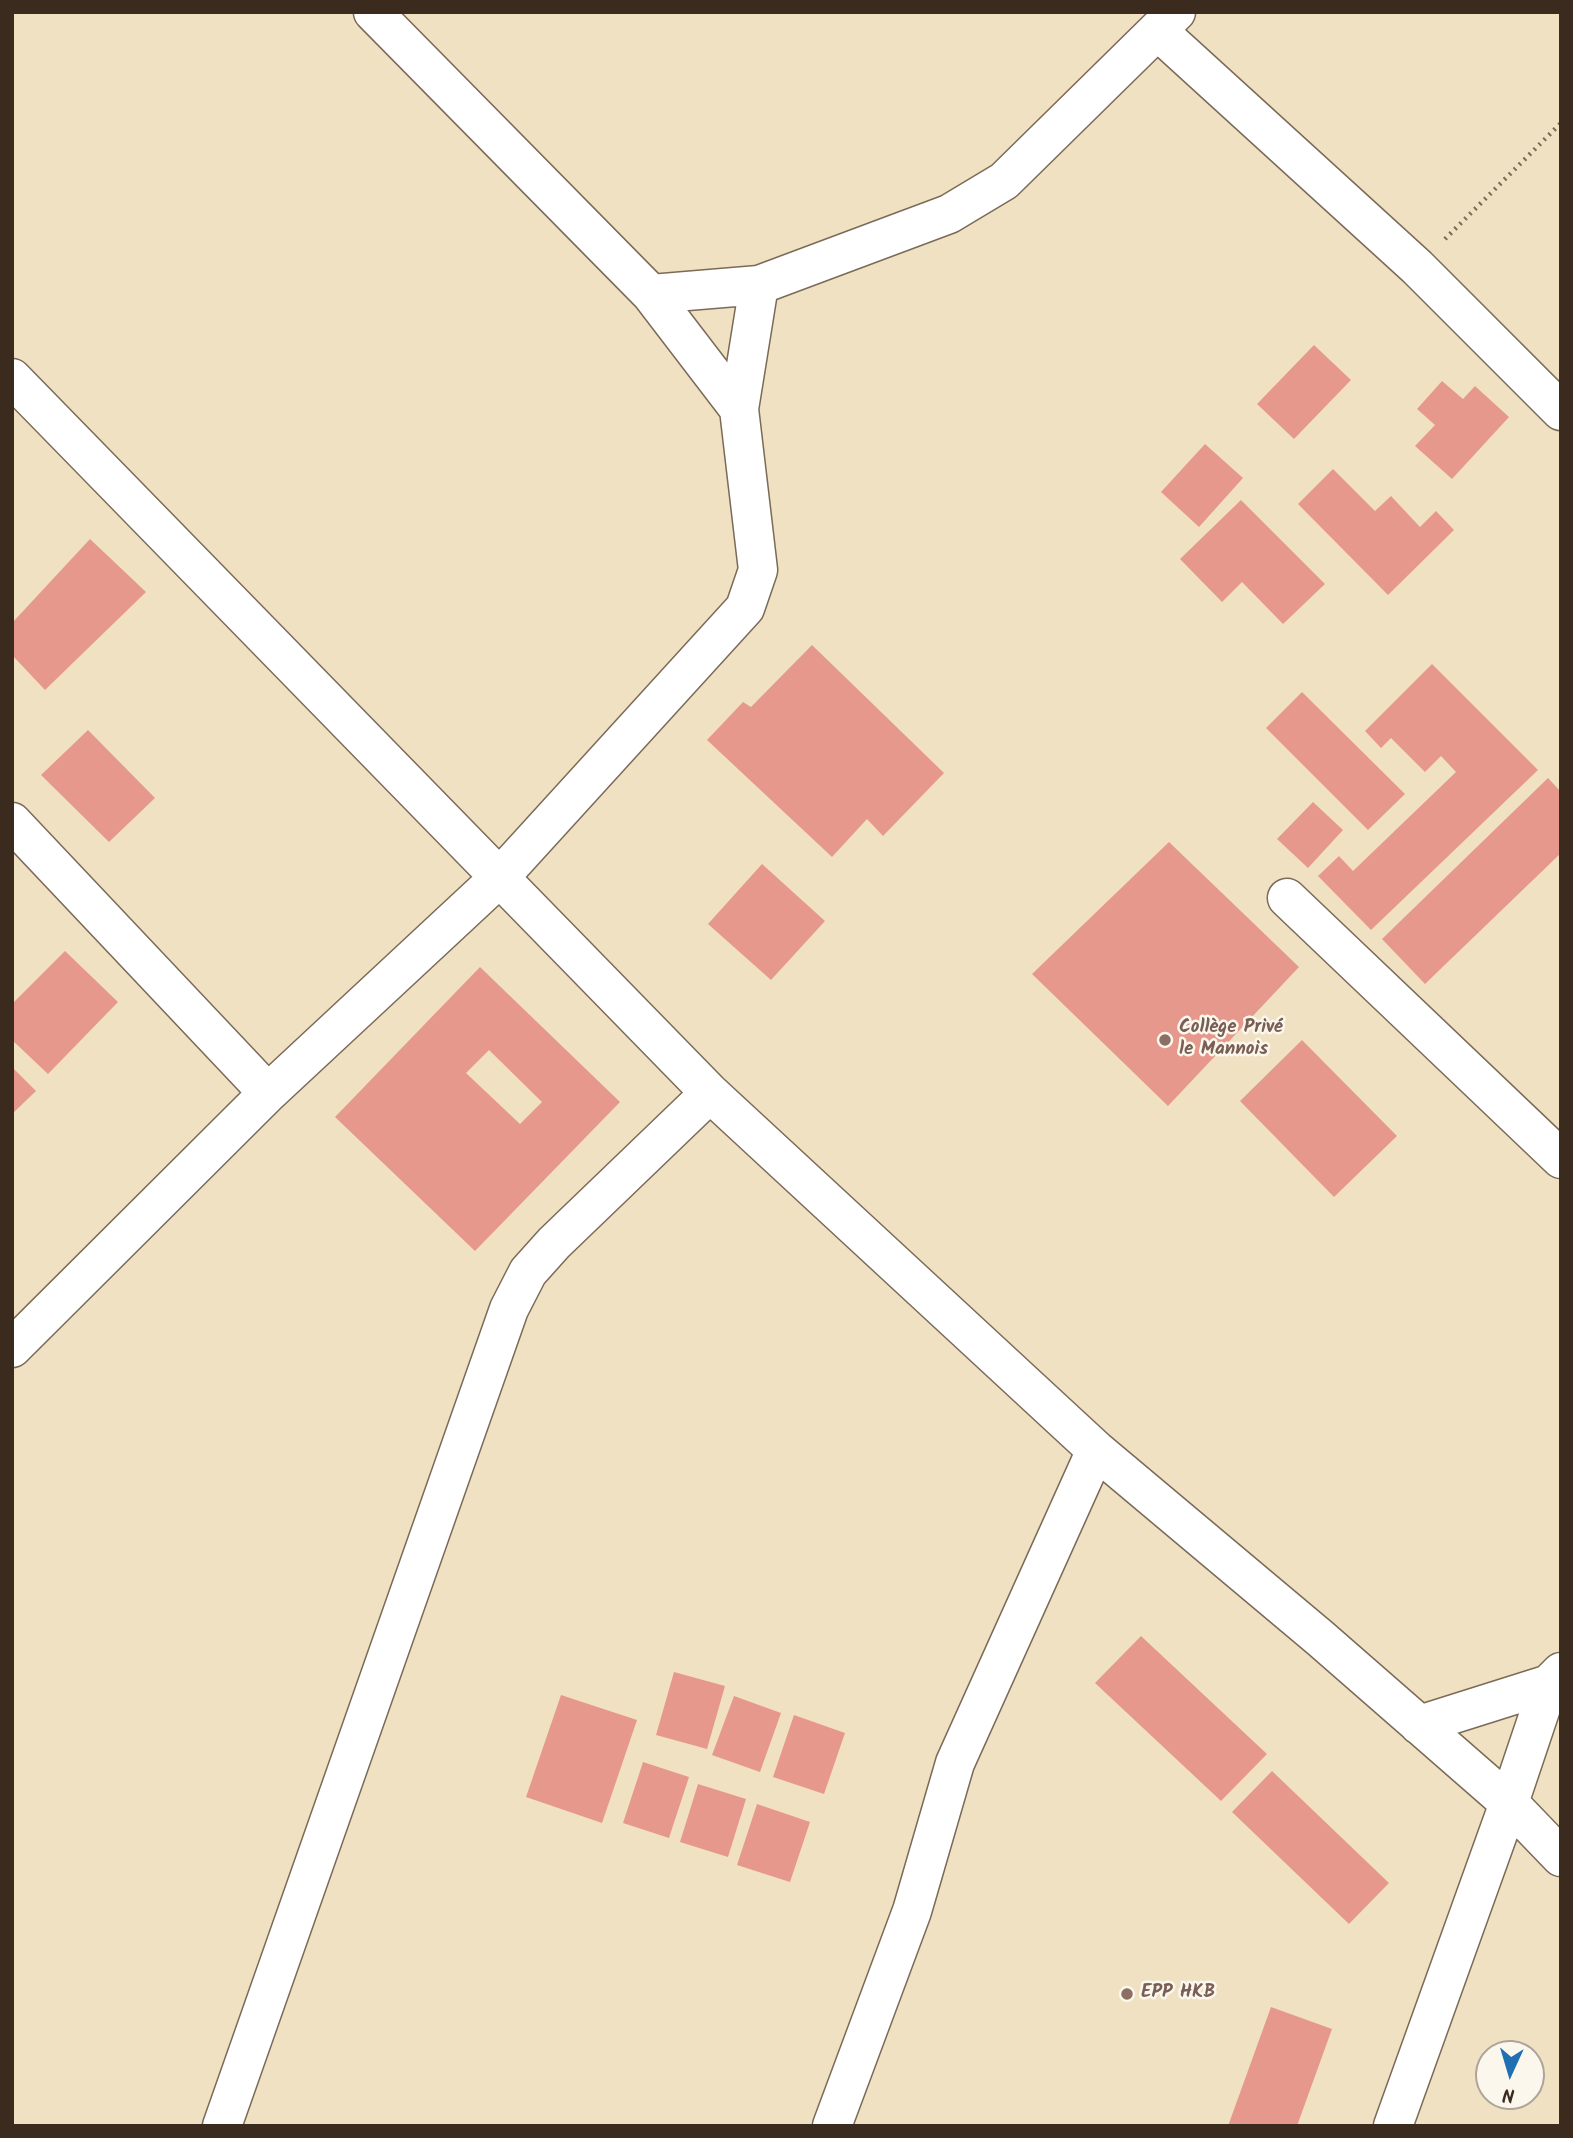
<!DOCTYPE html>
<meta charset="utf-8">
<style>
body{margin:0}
#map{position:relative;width:1573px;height:2138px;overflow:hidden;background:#f0e1c3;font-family:Kalam,sans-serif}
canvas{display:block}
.frame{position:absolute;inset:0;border:14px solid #3b2a1e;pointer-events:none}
.north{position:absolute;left:1475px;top:2040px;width:70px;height:70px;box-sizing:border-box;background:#fbf7ec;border:2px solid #aea59a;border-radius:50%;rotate:184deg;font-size:19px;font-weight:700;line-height:28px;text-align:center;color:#3b2a1e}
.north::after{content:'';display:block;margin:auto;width:24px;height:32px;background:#1f6fb2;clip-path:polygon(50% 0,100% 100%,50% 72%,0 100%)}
</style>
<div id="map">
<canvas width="1573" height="2138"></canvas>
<div class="frame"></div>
<div class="north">N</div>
</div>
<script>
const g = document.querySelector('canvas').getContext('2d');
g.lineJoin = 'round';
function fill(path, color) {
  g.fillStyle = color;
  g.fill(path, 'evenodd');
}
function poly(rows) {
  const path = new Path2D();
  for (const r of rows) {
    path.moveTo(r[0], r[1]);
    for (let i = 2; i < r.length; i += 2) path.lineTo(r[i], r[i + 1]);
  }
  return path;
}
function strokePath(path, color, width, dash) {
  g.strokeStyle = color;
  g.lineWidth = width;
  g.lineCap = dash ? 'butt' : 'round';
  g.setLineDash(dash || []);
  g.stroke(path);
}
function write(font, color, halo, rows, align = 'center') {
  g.font = font + ' Kalam,sans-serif';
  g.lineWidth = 5;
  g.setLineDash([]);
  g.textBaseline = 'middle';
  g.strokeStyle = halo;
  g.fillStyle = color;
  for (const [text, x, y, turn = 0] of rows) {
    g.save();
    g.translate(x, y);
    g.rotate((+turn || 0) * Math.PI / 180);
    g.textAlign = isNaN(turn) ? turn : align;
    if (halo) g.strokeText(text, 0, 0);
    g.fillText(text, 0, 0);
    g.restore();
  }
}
fill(poly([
 [1314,345,1351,380,1294,439,1257,404],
 [1442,381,1463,399,1475,386,1509,417,1452,479,1415,446,1435,425,1417,409],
 [1205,444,1243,478,1199,527,1161,492],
 [1333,469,1375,511,1391,496,1420,527,1436,511,1454,530,1388,595,1298,504],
 [1241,500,1325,584,1283,624,1242,582,1222,602,1180,559],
 [90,539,146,592,45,690,12,655,12,623],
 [812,645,944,773,883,836,867,819,832,857,707,740,743,702,751,707],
 [1432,664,1538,770,1371,930,1318,876,1339,856,1353,871,1456,772,1441,756,1425,772,1391,738,1381,748,1365,731],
 [1302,692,1405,794,1368,830,1266,728],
 [88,730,155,798,109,842,41,775],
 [1548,778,1561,792,1561,853,1425,984,1382,939],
 [1313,802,1343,830,1308,868,1277,839],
 [1169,842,1299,967,1168,1106,1032,974],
 [762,864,825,921,771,980,708,924],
 [65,951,118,1002,48,1074,12,1040,12,1004],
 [480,967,620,1102,475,1251,335,1117],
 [489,1050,542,1102,520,1124,466,1073],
 [1302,1040,1397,1136,1334,1197,1240,1101],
 [12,1067,36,1091,12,1114],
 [1141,1636,1267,1754,1221,1801,1095,1683],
 [674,1672,725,1686,707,1749,656,1735],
 [561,1695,637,1720,602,1823,526,1797],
 [734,1696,781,1713,760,1772,712,1755],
 [794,1715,845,1733,824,1794,773,1777],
 [643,1762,689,1777,669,1838,623,1823],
 [1272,1771,1389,1883,1349,1924,1232,1812],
 [698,1784,746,1799,728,1857,680,1842],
 [757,1804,810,1822,790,1882,737,1865],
 [1271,2007,1332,2029,1297,2126,1228,2126]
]), '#e7988d');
const minor = poly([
 [1158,31,1417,267,1561,411],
 [651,294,759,285,949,214,1004,181,1176,12],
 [12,378,710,1093,1096,1450,1320,1638,1509,1803,1561,1857],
 [739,409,759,285],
 [12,822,268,1093],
 [1287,898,1561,1159],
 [12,1348,268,1093,499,878,745,608,758,570,739,409,651,294,373,12],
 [1419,1725,1549,1684],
 [222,2126,509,1309,528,1272,554,1243,710,1093],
 [832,2126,912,1911,955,1763,1096,1450],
 [1393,2126,1509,1803,1549,1684,1561,1672]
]);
strokePath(minor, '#7a6a58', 41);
strokePath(poly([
 [1445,239,1561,123]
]), '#7a6a58', 4.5, [2, 5]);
strokePath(minor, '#fff', 38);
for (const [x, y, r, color] of [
 [1165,1040,7,"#8d6e63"],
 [1127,1994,7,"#8d6e63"]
]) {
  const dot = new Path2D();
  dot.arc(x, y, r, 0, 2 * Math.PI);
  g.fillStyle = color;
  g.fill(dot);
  strokePath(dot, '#fbf7ec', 2.5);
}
write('bold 19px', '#785e54', '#fbf7ec', [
 ["Collège Privé",1179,1029],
 ["le Mannois",1179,1051],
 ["EPP HKB",1141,1994]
], 'left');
</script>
